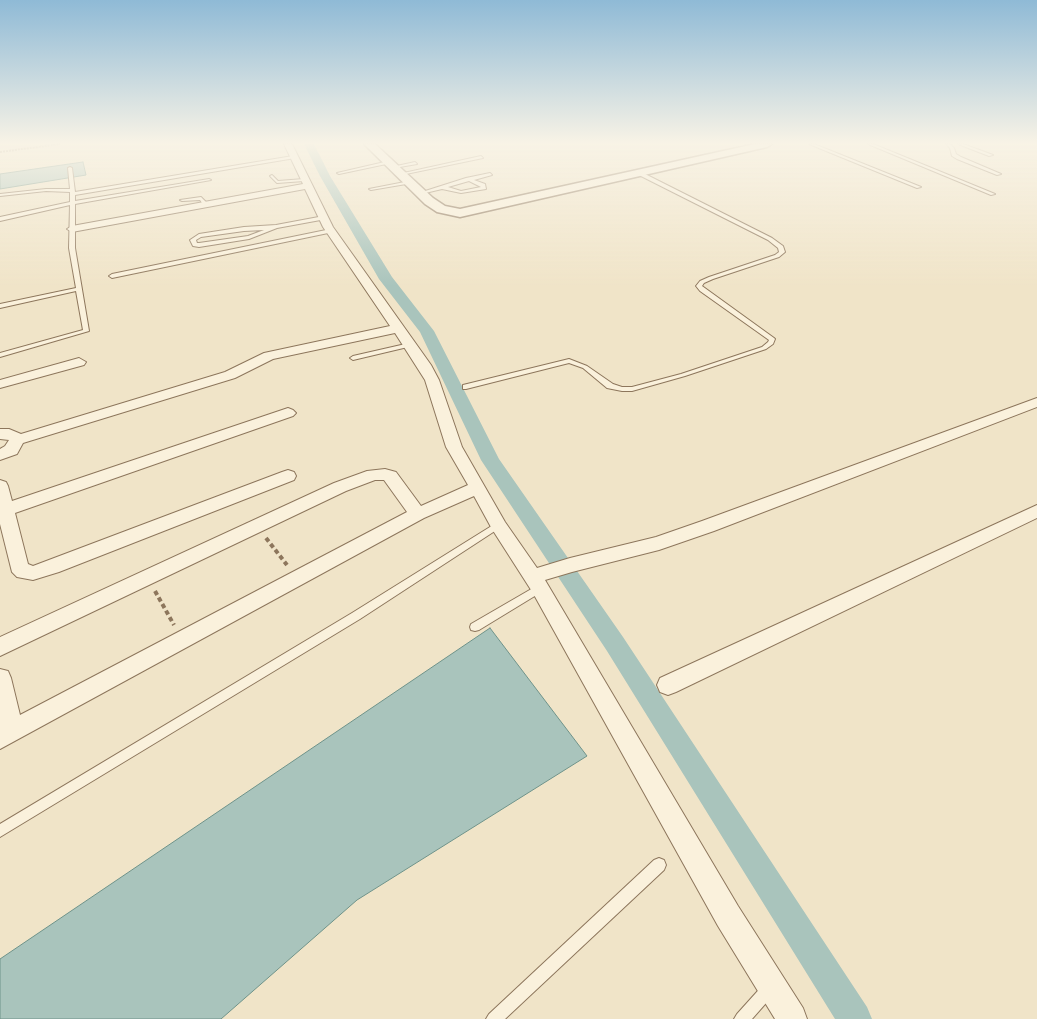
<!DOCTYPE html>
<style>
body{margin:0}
canvas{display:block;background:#f0e4c8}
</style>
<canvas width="1037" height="1019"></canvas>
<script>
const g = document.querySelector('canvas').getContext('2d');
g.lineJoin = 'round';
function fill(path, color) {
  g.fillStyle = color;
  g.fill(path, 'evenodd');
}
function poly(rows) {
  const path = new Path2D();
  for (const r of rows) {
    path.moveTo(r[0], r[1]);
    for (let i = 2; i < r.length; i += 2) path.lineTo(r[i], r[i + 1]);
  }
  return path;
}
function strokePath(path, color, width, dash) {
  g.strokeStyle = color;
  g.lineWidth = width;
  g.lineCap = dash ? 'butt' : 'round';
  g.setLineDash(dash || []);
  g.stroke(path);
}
const water = poly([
 [83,162,86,175,0,189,0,174,83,162],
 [490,628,587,756,357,900,221,1019,0,1019,0,959,490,628]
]);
fill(water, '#a9c4bc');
strokePath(water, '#6f938a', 1);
fill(poly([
 [304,144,314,144,330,176,392,277,434,331,499,459,623,637,867,1007,872,1019,835,1019,607,651,481,460,420,332,379,279,320,176,304,144]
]), '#a9c4bc');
const service = poly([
 [809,144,814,144,921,187,917,188,809,144],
 [868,144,873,144,995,194,991,195,868,144],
 [946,144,950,144,954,148,956,154,961,157,1001,174,997,175,957,159,952,156,950,148,946,144],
 [958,144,963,144,993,155,989,156,958,144],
 [293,156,295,158,75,195,75,201,209,179,211,180,75,204,75,248,89,331,0,357,0,353,83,330,76,291,0,308,0,304,76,288,69,248,70,205,0,221,0,217,70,202,70,192,46,191,0,196,0,194,46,189,70,189,68,168,70,167,72,168,75,192,293,156],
 [481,156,483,158,401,175,399,174,481,156],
 [389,161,391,163,339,174,337,173,389,161],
 [415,162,417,164,394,168,392,167,415,162],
 [637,172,641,172,772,238,783,246,785,252,779,257,713,279,704,283,702,286,774,338,775,339,773,344,766,349,685,376,632,391,622,391,607,388,583,368,569,363,466,389,463,389,463,385,569,359,587,366,613,384,622,387,632,387,681,374,762,347,768,342,769,340,700,291,696,286,700,281,709,277,775,255,779,252,778,248,768,240,637,174,637,172],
 [490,173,492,175,474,180,485,184,486,189,461,193,442,189,421,194,419,193,466,178,490,173],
 [469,181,481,187,461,191,448,187,469,181],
 [272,175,278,181,304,179,306,180,304,181,277,183,270,176,272,175],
 [410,181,412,181,412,183,371,190,369,189,410,181],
 [201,197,208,204,208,206,204,206,200,200,182,201,180,200,201,197],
 [324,216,327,218,326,219,277,228,249,239,199,247,193,246,190,240,199,234,244,227,276,225,324,216],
 [264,230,248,236,199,243,197,243,196,240,201,237,244,231,264,230],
 [331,229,333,230,333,232,112,278,109,276,112,274,331,229],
 [410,343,413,345,412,346,353,360,350,358,353,356,410,343],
 [498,522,501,523,502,525,501,527,360,619,0,837,0,824,352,613,498,522],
 [540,584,543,585,545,588,543,591,479,630,475,631,471,630,470,627,471,624,540,584],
 [659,858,664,860,666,865,664,870,505,1019,486,1019,489,1014,654,860,659,858],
 [769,982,774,984,776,989,774,994,752,1019,734,1019,737,1014,764,984,769,982]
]);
const minor = poly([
 [284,144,292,144,333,227,431,365,439,380,462,447,505,522,537,568,570,558,656,537,702,521,1037,398,1037,407,714,531,659,550,572,572,545,580,738,906,803,1008,807,1019,775,1019,718,926,533,593,492,529,474,496,424,518,0,749,0,669,8,671,11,678,20,715,407,512,384,480,375,480,346,491,0,656,0,637,334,483,367,471,385,469,396,472,421,506,468,485,446,447,425,380,395,333,273,359,235,378,23,443,17,454,0,460,0,449,5,446,9,440,0,439,0,429,9,429,21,434,225,372,264,353,390,326,323,227,305,189,72,232,67,229,72,226,303,184,284,144],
 [79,358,86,362,84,365,0,388,0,380,79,358],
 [288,408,293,410,296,413,293,416,15,513,28,564,33,566,282,472,288,470,294,472,296,476,294,480,59,572,33,580,17,577,12,572,0,524,0,480,6,482,8,486,12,501,288,408],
 [1037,505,1037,518,676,692,668,695,660,692,657,685,660,678,1037,505]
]);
const tertiary = poly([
 [364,144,375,144,433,198,445,206,460,209,755,144,772,144,767,147,460,217,437,212,425,204,364,144]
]);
strokePath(service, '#8d765c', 2);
strokePath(minor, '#8d765c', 2);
strokePath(tertiary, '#8d765c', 3);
strokePath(poly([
 [0,152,60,144]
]), '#8d765c', 2, [2, 1]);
strokePath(poly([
 [266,538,287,565],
 [155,591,174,625]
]), '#8d765c', 4, [4.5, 3]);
fill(service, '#faf1dc');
fill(minor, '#faf1dc');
fill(tertiary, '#faf1dc');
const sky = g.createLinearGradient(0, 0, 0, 286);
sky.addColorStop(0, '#8fbad6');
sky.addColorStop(0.5, '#f8f3e6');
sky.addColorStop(1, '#f8f3e600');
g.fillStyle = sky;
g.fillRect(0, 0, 1037, 286);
</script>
